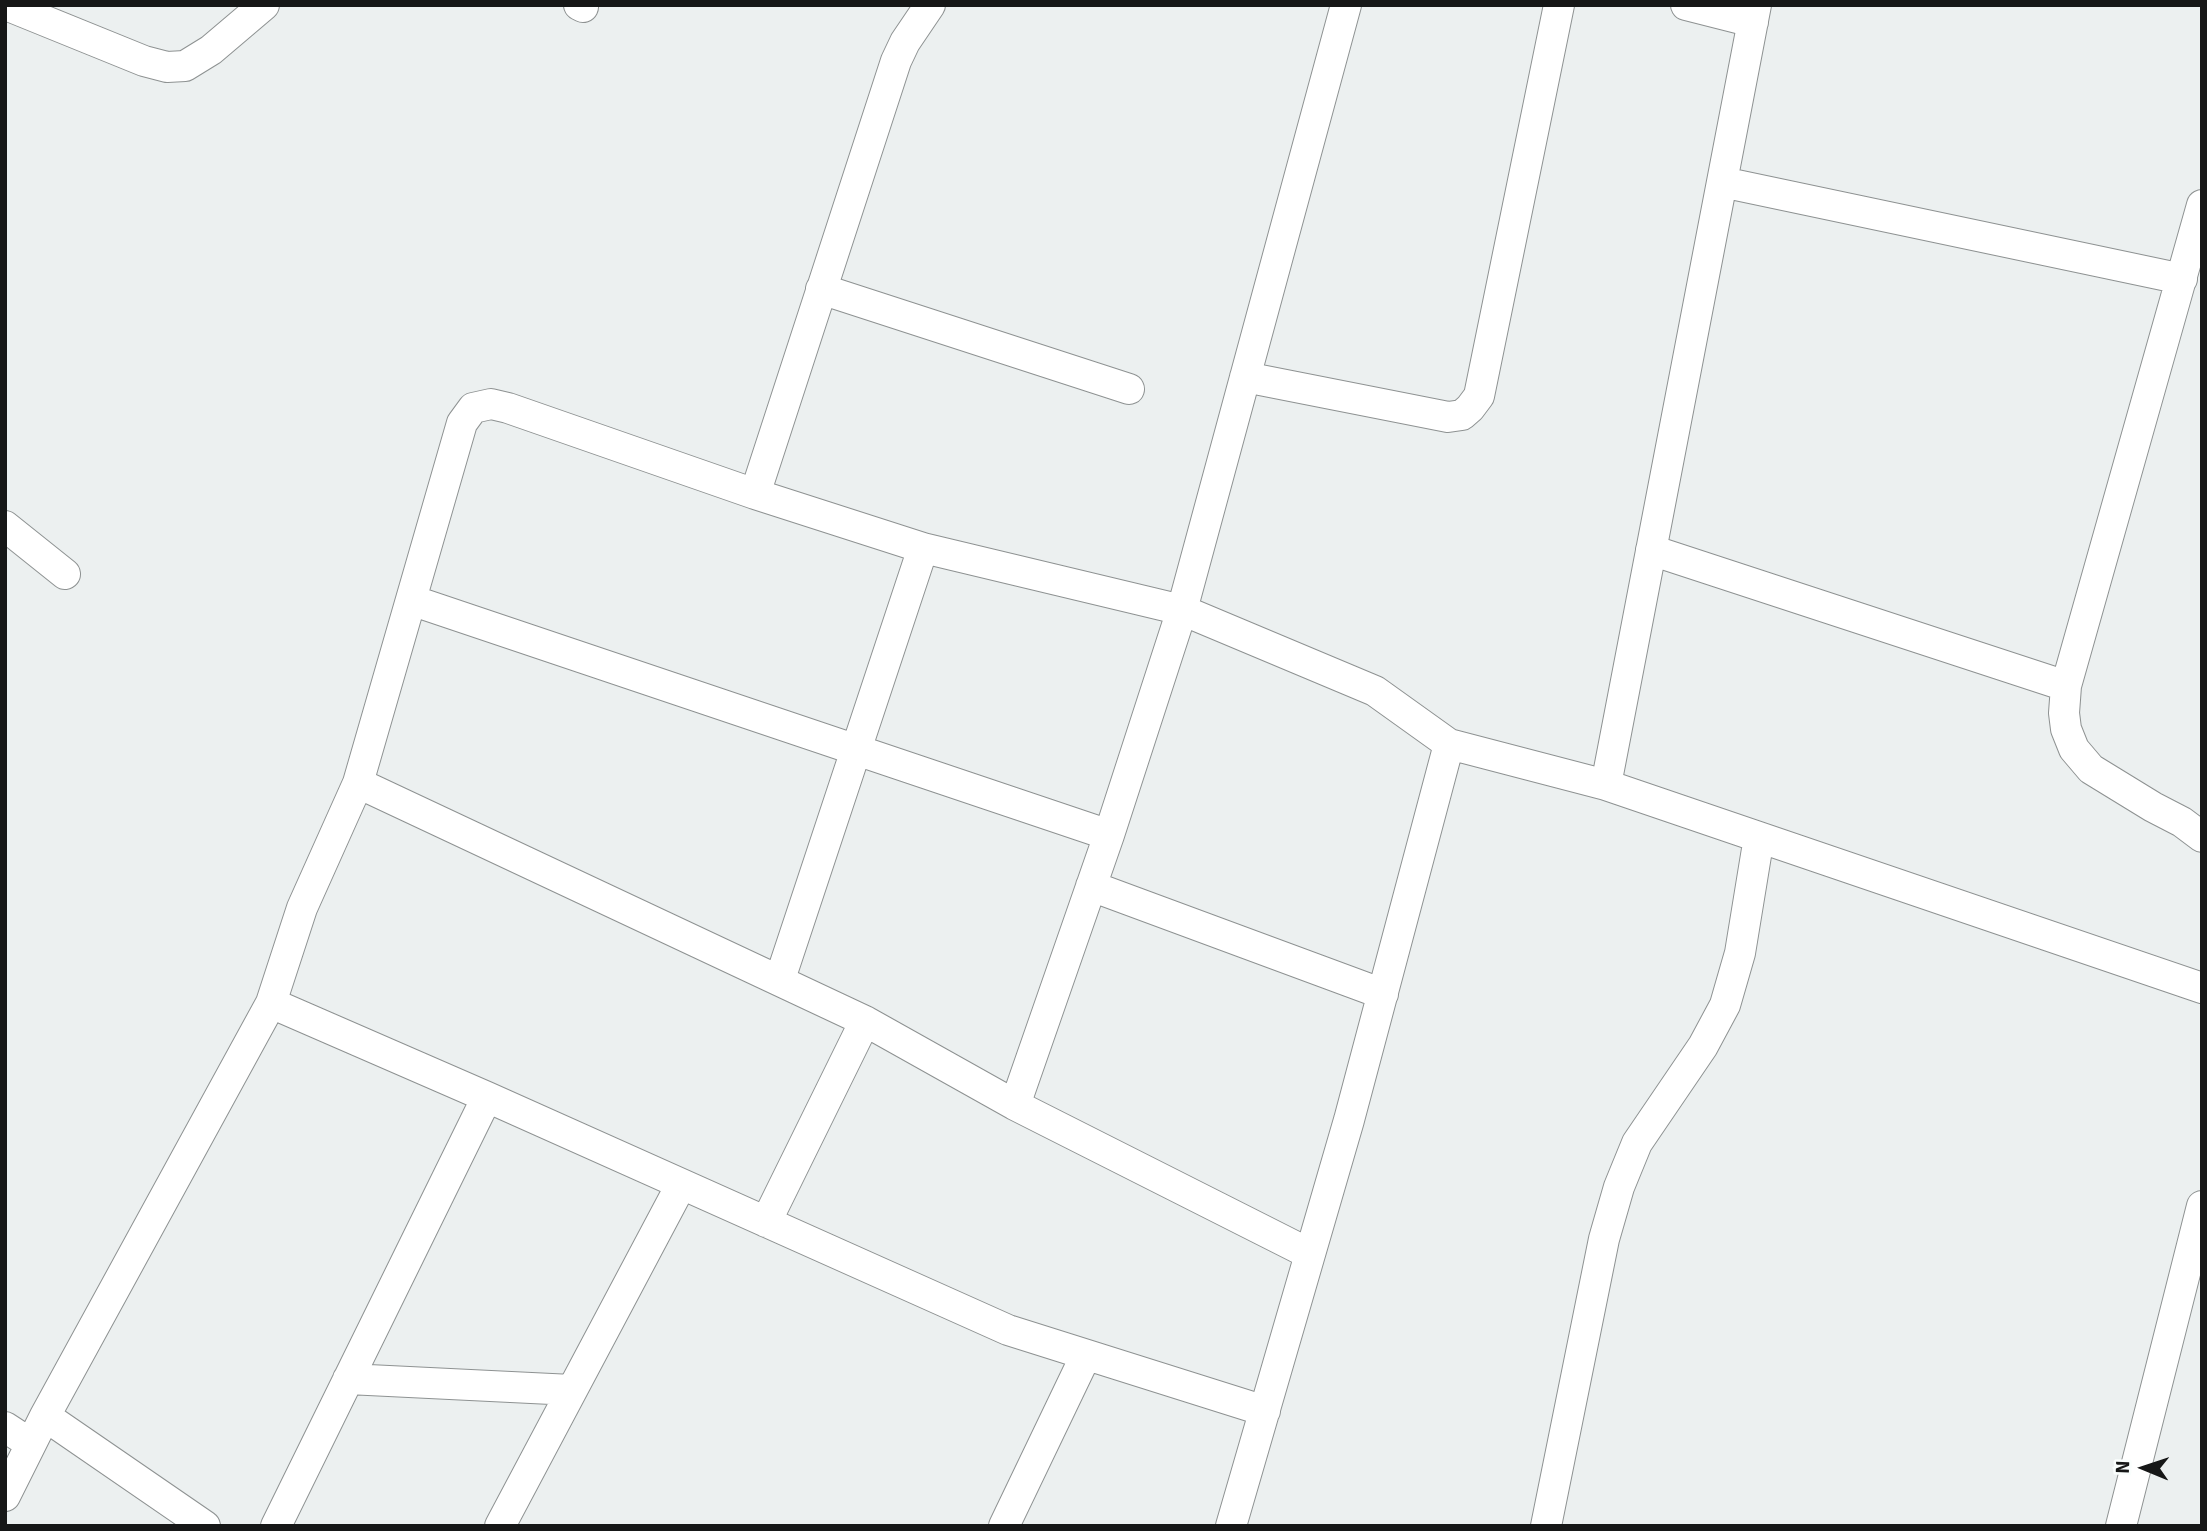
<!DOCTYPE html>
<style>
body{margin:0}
#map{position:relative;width:2207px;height:1531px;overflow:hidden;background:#ecf0f0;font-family:Signika,sans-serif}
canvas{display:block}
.frame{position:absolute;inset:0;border:7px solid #161717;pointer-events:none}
.north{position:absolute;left:2109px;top:1433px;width:70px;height:70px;-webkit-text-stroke:5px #fafefd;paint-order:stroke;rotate:272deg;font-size:19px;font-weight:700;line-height:28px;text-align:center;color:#161717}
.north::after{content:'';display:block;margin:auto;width:24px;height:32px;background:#161717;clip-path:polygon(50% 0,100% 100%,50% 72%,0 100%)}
</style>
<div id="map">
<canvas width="2207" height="1531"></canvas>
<div class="frame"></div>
<div class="north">N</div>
</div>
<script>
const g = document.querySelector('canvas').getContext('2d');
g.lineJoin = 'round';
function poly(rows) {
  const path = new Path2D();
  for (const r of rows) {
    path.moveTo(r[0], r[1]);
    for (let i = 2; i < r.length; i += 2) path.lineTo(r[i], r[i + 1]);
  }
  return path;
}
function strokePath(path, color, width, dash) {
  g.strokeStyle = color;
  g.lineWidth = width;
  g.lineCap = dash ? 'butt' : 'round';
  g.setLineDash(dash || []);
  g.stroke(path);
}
const minor = poly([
 [6,5,144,61,167,67,185,66,211,50,264,5],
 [579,5,583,7],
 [1686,5,1753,22],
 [1722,182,2182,279],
 [2202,205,2066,686,2064,713,2066,729,2074,749,2091,769,2153,807,2182,822,2202,837],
 [821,289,1129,389],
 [1245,377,1448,417,1462,415,1470,408,1479,396,1559,5],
 [755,494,896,61,905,42,930,5],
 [5,526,65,574],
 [1651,550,2066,686],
 [411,600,1109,835],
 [358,783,865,1021,1015,1105,1310,1254],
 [1606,785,1756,5],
 [1091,886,1383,994],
 [780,979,923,548],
 [271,1003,487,1097,1008,1330,1265,1411],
 [1015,1105,1109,835,1182,610,1346,5],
 [766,1222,865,1021],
 [348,1379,572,1390],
 [45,1416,205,1526],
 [5,1427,31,1444],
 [5,1496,45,1416,271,1003,302,908,358,783,462,423,473,408,491,404,508,408,755,494,923,548,1182,610,1375,691,1449,744,1606,785,2202,988],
 [276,1526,487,1097],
 [500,1526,681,1185],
 [1004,1526,1086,1355],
 [1231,1526,1349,1120,1449,744],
 [1546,1526,1604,1239,1619,1187,1637,1143,1703,1046,1725,1005,1740,953,1759,837],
 [2121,1526,2202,1206]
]);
strokePath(minor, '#8e9292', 32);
strokePath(minor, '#fff', 30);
</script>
